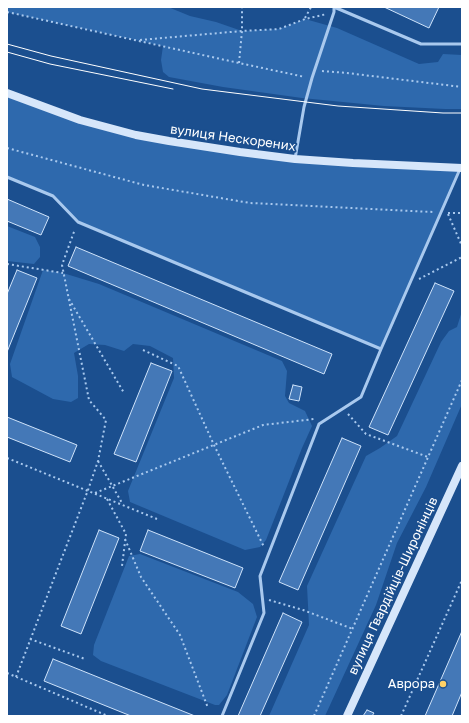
<!DOCTYPE html>
<meta charset="utf-8">
<style>
body{margin:0}
#map{position:relative;width:469px;height:723px;overflow:hidden;background:#1b4f8f;font-family:"Golos Text",sans-serif}
canvas{display:block}
.frame{position:absolute;inset:0;border:8px solid #fff;pointer-events:none}
</style>
<div id="map">
<canvas width="469" height="723"></canvas>
<div class="frame"></div>
</div>
<script>
const g = document.querySelector('canvas').getContext('2d');
g.lineJoin = 'round';
function fill(path, color) {
  g.fillStyle = color;
  g.fill(path, 'evenodd');
}
function poly(rows) {
  const path = new Path2D();
  for (const r of rows) {
    path.moveTo(r[0], r[1]);
    for (let i = 2; i < r.length; i += 2) path.lineTo(r[i], r[i + 1]);
  }
  return path;
}
function strokePath(path, color, width, dash) {
  g.strokeStyle = color;
  g.lineWidth = width;
  g.lineCap = dash ? 'butt' : 'round';
  g.setLineDash(dash || []);
  g.stroke(path);
}
function write(font, color, halo, rows, align = 'center') {
  g.font = font + ' "Golos Text",sans-serif';
  g.lineWidth = 3.5;
  g.setLineDash([]);
  g.textBaseline = 'middle';
  g.strokeStyle = halo;
  g.fillStyle = color;
  for (const [text, x, y, turn = 0] of rows) {
    g.save();
    g.translate(x, y);
    g.rotate((+turn || 0) * Math.PI / 180);
    g.textAlign = isNaN(turn) ? turn : align;
    if (halo) g.strokeText(text, 0, 0);
    g.fillText(text, 0, 0);
    g.restore();
  }
}
fill(poly([
 [7,7,168,7,190,16,216,22,242,31,279,29,305,19,337,28,419,64,438,62,443,54,462,55,462,109,445,109,384,106,302,98,223,87,169,77,163,72,161,60,163,46,7,12],
 [7,93,102,126,295,159,461,168,381,349,78,222,53,196,7,177],
 [7,226,35,237,40,247,40,257,34,264,7,261],
 [43,270,63,273,99,284,282,361,287,371,285,396,289,403,305,411,312,426,302,448,266,540,260,547,245,550,130,502,128,491,174,378,173,358,150,346,133,344,124,351,105,345,89,344,74,353,78,376,78,398,71,402,53,399,12,377,10,364],
 [462,311,462,404,426,487,397,543,376,605,325,716,269,716,309,625,307,586,366,456,380,448,397,436,441,342,449,331,457,327],
 [140,554,238,592,253,604,257,617,227,695,219,705,215,705,101,661,93,655,94,645,129,556]
]), '#2e69ad');
const building = poly([
 [384,7,439,7,429,28,384,7],
 [7,199,49,217,41,235,7,221,7,199],
 [76,247,332,354,324,374,68,266,76,247],
 [17,270,37,278,7,352,7,294,17,270],
 [435,283,454,291,388,435,369,427,435,283],
 [151,363,172,371,136,462,114,454,151,363],
 [293,385,302,387,299,401,289,399,293,385],
 [7,417,77,445,70,462,7,437,7,417],
 [342,438,361,446,298,590,279,582,342,438],
 [99,530,119,538,81,634,61,626,99,530],
 [148,530,243,568,235,588,140,551,148,530],
 [283,613,302,622,260,716,238,716,283,613],
 [462,631,462,692,452,716,425,716,462,631],
 [53,659,115,684,195,716,131,716,44,681,53,659],
 [367,710,374,713,372,716,363,716,367,710]
]);
fill(building, '#4478b7');
strokePath(building, '#cfe3fa', 1);
strokePath(poly([
 [7,12,239,63,305,77],
 [305,18,311,7],
 [140,40,242,31,279,29,305,19,327,14],
 [239,63,242,31,242,7],
 [322,71,347,73,462,87],
 [7,148,144,185,250,203,433,212],
 [448,213,462,213],
 [448,214,462,246],
 [7,264,63,273],
 [419,279,462,257],
 [69,299,124,393],
 [143,350,178,366,214,445,264,547],
 [348,414,366,434,428,457],
 [7,458,157,519],
 [98,461,122,503],
 [95,493,263,425,314,419],
 [107,499,126,534,122,566],
 [125,539,141,577,180,635,208,708],
 [269,600,303,610,353,629],
 [30,639,85,659],
 [7,673,108,716],
 [16,677,88,490,98,461,106,420,89,400,62,265,75,229],
 [314,716,462,380],
 [401,716,462,580]
]), '#a9c9ee', 2, [2, 3]);
strokePath(poly([
 [295,159,304,107,312,78,334,12,334,7,421,44,462,44],
 [7,177,53,196,78,222,381,349],
 [222,716,264,613,260,576,319,424,361,397,381,349,460,169]
]), '#a9c9ee', 3);
strokePath(poly([
 [7,93,80,120,136,135,169,141,240,152,295,159,353,163,462,168],
 [347,716,462,466]
]), '#d6e6fa', 8);
strokePath(poly([
 [7,44,51,56,202,89,338,106,443,113,462,113],
 [7,52,50,64,173,89]
]), '#fff', 1);
for (const [x, y, r, color] of [
 [443,684,4,"#ffd166"]
]) {
  const dot = new Path2D();
  dot.arc(x, y, r, 0, 2 * Math.PI);
  g.fillStyle = color;
  g.fill(dot);
  strokePath(dot, '#1b4f8f', 1.5);
}
write('13px', '#fff', '#1b4f8f', [
 ["вулиця Нескорених",233,138,8],
 ["вулиця Гвардійців-Широнінців",393,586,-65]
]);
write('13px', '#fff', '#1b4f8f', [
 ["Аврора",435,684]
], 'right');
</script>
